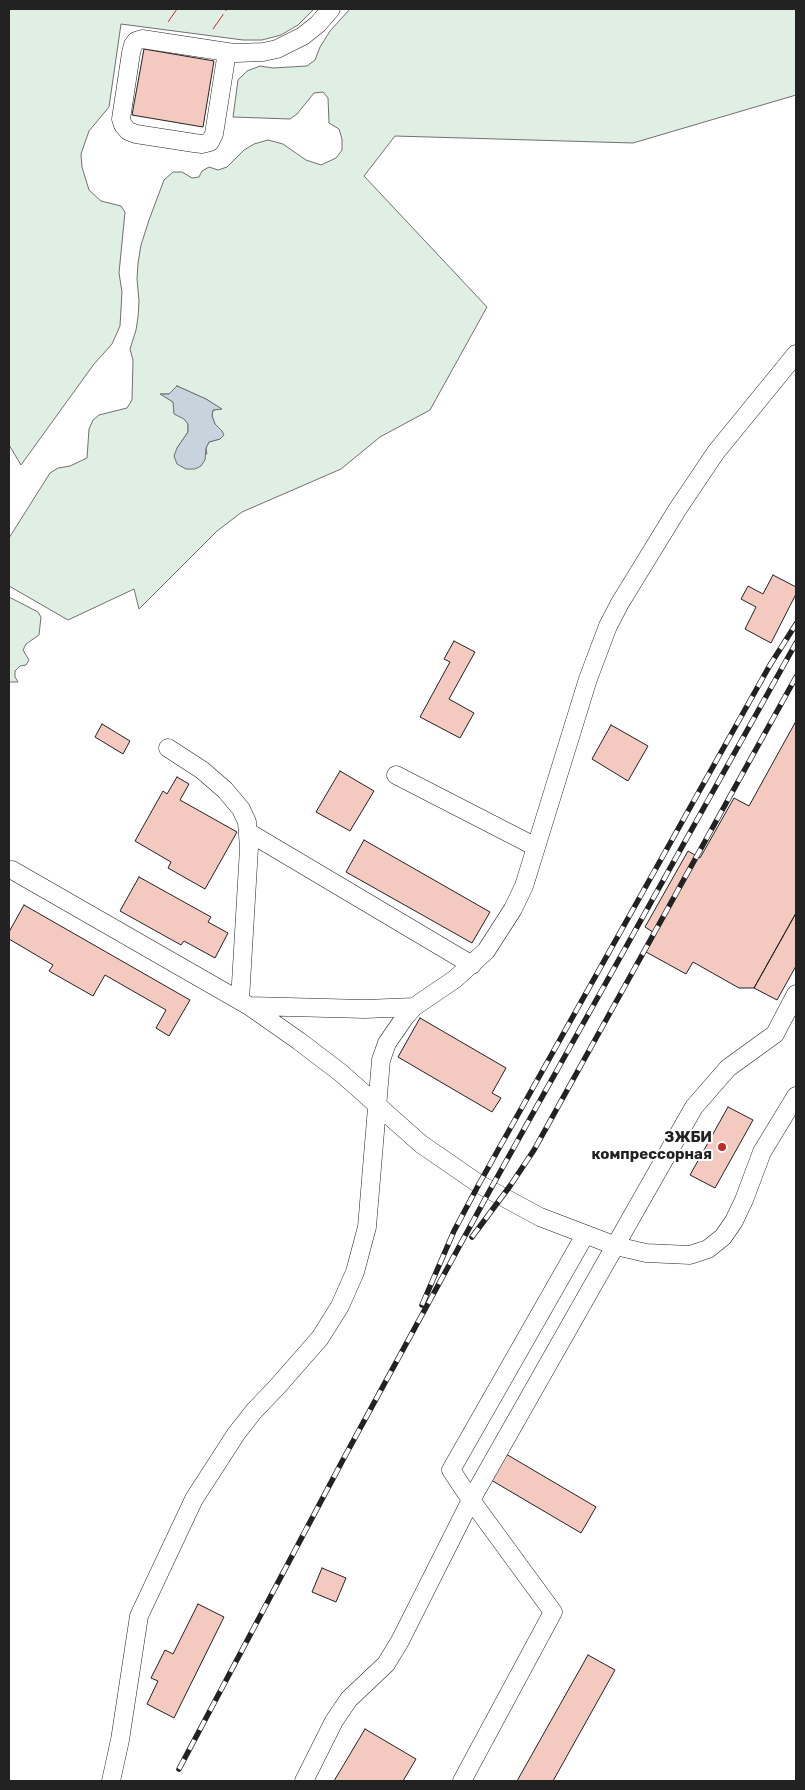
<!DOCTYPE html>
<meta charset="utf-8">
<style>
body{margin:0}
#map{position:relative;width:805px;height:1790px;overflow:hidden;background:#fff;font-family:Rubik,sans-serif}
canvas{display:block}
.frame{position:absolute;inset:0;border:10px solid #222;pointer-events:none}
</style>
<div id="map">
<canvas width="805" height="1790"></canvas>
<div class="frame"></div>
</div>
<script>
const g = document.querySelector('canvas').getContext('2d');
g.lineJoin = 'round';
function fill(path, color) {
  g.fillStyle = color;
  g.fill(path, 'evenodd');
}
function poly(rows) {
  const path = new Path2D();
  for (const r of rows) {
    path.moveTo(r[0], r[1]);
    for (let i = 2; i < r.length; i += 2) path.lineTo(r[i], r[i + 1]);
  }
  return path;
}
function strokePath(path, color, width, dash) {
  g.strokeStyle = color;
  g.lineWidth = width;
  g.lineCap = dash ? 'butt' : 'round';
  g.setLineDash(dash || []);
  g.stroke(path);
}
function write(font, color, halo, rows, align = 'center') {
  g.font = font + ' Rubik,sans-serif';
  g.lineWidth = 4;
  g.setLineDash([]);
  g.textBaseline = 'middle';
  g.strokeStyle = halo;
  g.fillStyle = color;
  for (const [text, x, y, turn = 0] of rows) {
    g.save();
    g.translate(x, y);
    g.rotate((+turn || 0) * Math.PI / 180);
    g.textAlign = isNaN(turn) ? turn : align;
    if (halo) g.strokeText(text, 0, 0);
    g.fillText(text, 0, 0);
    g.restore();
  }
}
const green = poly([
 [9,9,314,9,298,25,281,35,262,40,243,40,121,24,109,107,89,131,81,154,82,167,89,190,101,201,121,206,125,212,119,273,122,292,120,326,112,344,94,364,21,465,9,445,9,9],
 [350,9,796,9,796,95,633,143,395,136,364,176,487,307,430,410,380,437,341,469,242,512,217,531,139,609,134,589,68,620,9,586,9,538,50,473,58,468,70,466,87,458,89,429,93,420,99,415,127,408,132,400,133,360,130,349,136,330,138,317,139,301,137,279,138,263,141,245,149,220,164,180,173,172,182,172,192,178,199,177,202,171,209,167,218,170,227,167,244,150,254,144,268,140,283,144,306,160,321,165,336,158,342,150,342,139,339,129,329,123,328,98,323,92,314,93,297,114,290,119,233,117,238,80,247,71,260,66,273,68,307,66,315,60,320,47,330,31,350,9],
 [177,386,206,399,221,409,213,410,212,416,215,424,222,431,220,439,209,442,206,448,207,454,177,448,188,432,188,424,173,402,161,394,169,394,177,386],
 [9,597,38,612,41,617,39,635,26,644,23,650,29,660,26,665,20,666,15,671,15,677,18,682,9,682,9,597]
]);
fill(green, '#e0efe3');
strokePath(green, '#6f6f6f', 1);
const water = poly([
 [177,386,206,399,222,409,213,410,212,416,215,424,222,431,224,435,220,439,209,442,206,448,205,460,201,466,195,469,186,469,177,464,174,456,177,448,188,432,188,424,184,419,174,414,173,402,160,394,169,394,177,386]
]);
fill(water, '#c7d3dd');
strokePath(water, '#6f6f6f', 1);
const building = poly([
 [144,49,214,61,203,127,132,115,144,49],
 [773,575,796,587,796,594,771,643,745,629,756,607,741,599,748,586,763,594,773,575],
 [454,641,475,652,449,699,474,713,460,738,420,717,450,662,444,659,454,641],
 [796,721,796,913,754,988,739,988,693,962,686,974,646,952,656,934,645,927,688,851,700,858,734,798,749,806,796,721],
 [102,724,130,741,123,754,95,737,102,724],
 [611,725,648,746,628,781,592,759,611,725],
 [340,771,374,791,350,831,316,812,340,771],
 [177,777,189,784,180,800,237,832,205,889,168,868,171,862,135,841,163,791,167,794,177,777],
 [364,840,490,912,472,943,346,872,364,840],
 [139,877,211,917,208,922,228,933,215,958,184,941,181,945,120,911,139,877],
 [24,905,190,1000,169,1036,156,1028,166,1010,105,975,93,996,49,971,53,965,9,939,9,932,24,905],
 [796,913,796,966,777,1000,754,988,796,913],
 [420,1018,506,1068,492,1093,501,1098,492,1112,398,1057,420,1018],
 [728,1107,753,1120,715,1188,690,1175,728,1107],
 [506,1454,596,1507,581,1533,491,1480,506,1454],
 [322,1568,346,1578,336,1602,312,1592,322,1568],
 [198,1604,224,1617,174,1718,147,1704,158,1681,151,1678,165,1650,173,1654,198,1604],
 [588,1655,615,1670,553,1781,517,1781,588,1655],
 [365,1729,416,1759,403,1781,334,1781,365,1729]
]);
fill(building, '#f3c9c0');
strokePath(building, '#222', 1);
const minor = poly([
 [227,52,214,134,210,142,202,144,194,143,136,134,128,131,123,125,121,119,131,53,133,45,136,41,142,39,227,52,236,53,263,52,277,49,303,36,318,24,331,9],
 [168,748,202,770,225,790,241,809,247,822,249,848,240,1000],
 [396,775,536,847],
 [248,832,472,965],
 [12,870,249,1006,299,1041,341,1073,421,1144,479,1184,540,1217,616,1246,646,1253,690,1255,708,1249,723,1237,734,1221,744,1200,762,1152,796,1096],
 [250,1006,365,1009,414,1007],
 [111,1781,120,1740,139,1616,194,1499,236,1434,254,1411,277,1387,320,1338,340,1306,355,1272,367,1227,381,1060,387,1043,405,1017,414,1007,455,979,486,951,513,909,524,886,588,679,608,626,620,603,677,510,716,452,796,354],
 [304,1781,334,1721,349,1699,386,1664,400,1641,471,1500,694,1107,728,1068,775,1034,796,994],
 [462,1781,553,1612,471,1500,451,1470,585,1235]
]);
strokePath(minor, '#222', 19);
strokePath(minor, '#fff', 18);
const rail = poly([
 [472,1237,510,1186,534,1150,796,677],
 [422,1305,454,1231,479,1184,770,665,796,624],
 [179,1769,345,1456,490,1190,796,643]
]);
strokePath(rail, '#222', 5.5);
strokePath(rail, '#fff', 4, [11]);
strokePath(poly([
 [168,22,177,9],
 [213,29,227,9]
]), '#c62828', 1, [18, 4, 2.5, 4]);
for (const [x, y, r, color] of [
 [722,1147,5,"#c62828"]
]) {
  const dot = new Path2D();
  dot.arc(x, y, r, 0, 2 * Math.PI);
  g.fillStyle = color;
  g.fill(dot);
  strokePath(dot, '#fff', 2);
}
write('bold 15px', '#222', '#fff', [
 ["ЗЖБИ",712,1138],
 ["компрессорная",712,1155]
], 'right');
</script>
